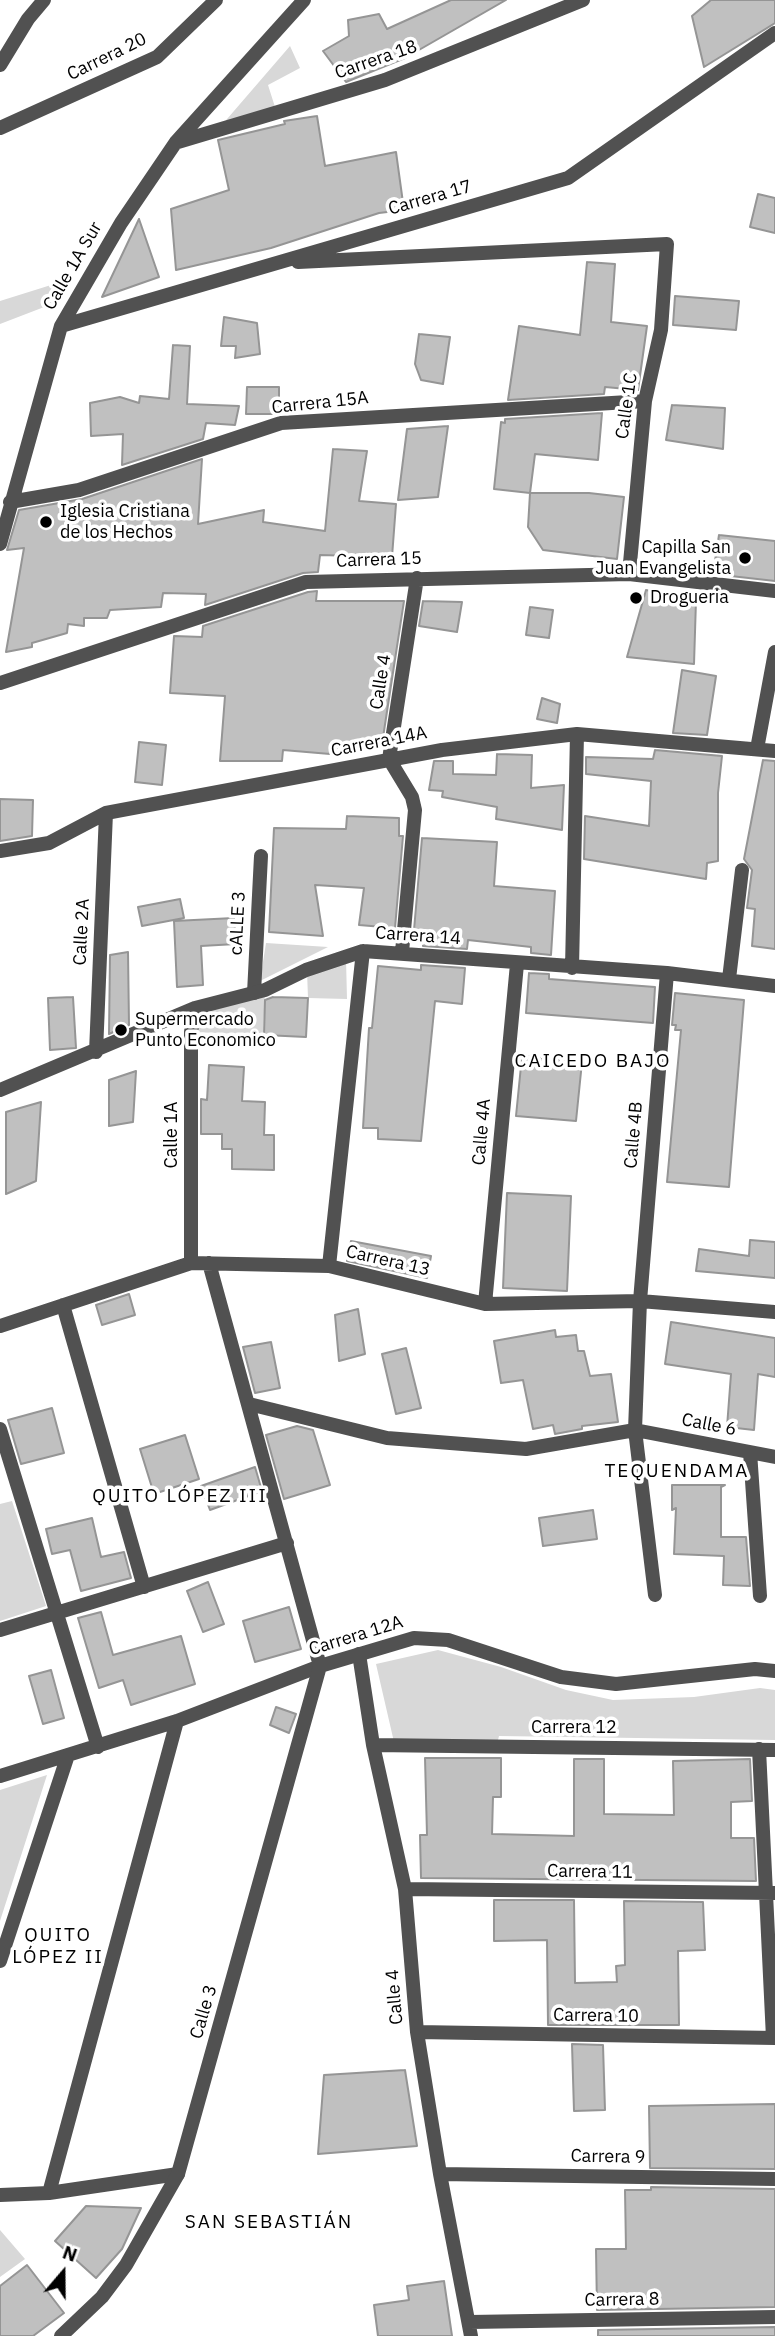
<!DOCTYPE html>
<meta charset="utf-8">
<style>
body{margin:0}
#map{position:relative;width:775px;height:2336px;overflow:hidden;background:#fff;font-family:"IBM Plex Sans",sans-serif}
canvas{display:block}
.north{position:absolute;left:28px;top:2238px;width:70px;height:70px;-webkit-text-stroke:5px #fff;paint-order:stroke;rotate:20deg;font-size:19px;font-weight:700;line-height:28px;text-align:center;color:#000}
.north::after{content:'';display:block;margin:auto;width:24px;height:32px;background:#000;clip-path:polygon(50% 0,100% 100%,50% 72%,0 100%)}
</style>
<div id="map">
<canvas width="775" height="2336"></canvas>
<div class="north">N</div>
</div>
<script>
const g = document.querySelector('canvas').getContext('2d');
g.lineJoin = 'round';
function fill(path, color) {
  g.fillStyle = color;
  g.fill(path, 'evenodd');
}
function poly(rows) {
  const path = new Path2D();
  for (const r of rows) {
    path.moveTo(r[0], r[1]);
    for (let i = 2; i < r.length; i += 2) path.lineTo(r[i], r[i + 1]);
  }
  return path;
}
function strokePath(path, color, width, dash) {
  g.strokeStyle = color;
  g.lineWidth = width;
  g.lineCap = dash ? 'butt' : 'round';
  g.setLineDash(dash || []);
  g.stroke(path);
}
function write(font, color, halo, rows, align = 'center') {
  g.font = font + ' "IBM Plex Sans",sans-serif';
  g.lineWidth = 7;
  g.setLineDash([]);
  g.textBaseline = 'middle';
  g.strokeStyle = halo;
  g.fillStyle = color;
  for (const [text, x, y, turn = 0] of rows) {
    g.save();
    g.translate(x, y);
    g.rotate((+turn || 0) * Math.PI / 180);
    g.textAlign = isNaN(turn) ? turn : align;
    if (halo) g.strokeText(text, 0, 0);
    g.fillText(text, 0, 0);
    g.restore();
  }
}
fill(poly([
 [290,46,300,68,268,85,275,107,221,126],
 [67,280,52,304,0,324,0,301],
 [266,943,328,947,260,981],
 [346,959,347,999,308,998,307,971],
 [265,992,263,1035,193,1032,197,1009],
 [12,1501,46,1606,0,1621,0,1504],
 [438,1650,501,1667,566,1690,613,1700,694,1697,760,1688,775,1690,775,1740,499,1736,497,1744,394,1742,376,1664],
 [47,1775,0,1921,0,1790],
 [0,2230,25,2259,0,2277]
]), '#d8d8d8');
const building = poly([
 [451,0,506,0,405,58,346,82,323,51,349,36,348,20,379,14,387,29,451,0],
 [711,0,775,0,775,23,704,67,692,16,711,0],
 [317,116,325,166,396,152,404,210,379,213,271,248,176,270,171,209,229,190,218,140,285,124,284,121,317,116],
 [758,194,775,198,775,233,750,227,758,194],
 [139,219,159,277,102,297,139,219],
 [587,262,615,264,611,322,647,326,638,390,605,387,604,394,508,400,519,326,580,335,587,262],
 [675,296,739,301,736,330,673,325,675,296],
 [224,317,257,323,260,354,235,358,236,346,221,346,224,317],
 [419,334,450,337,443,384,421,380,415,364,419,334],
 [173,345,190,346,187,404,239,406,235,425,206,423,203,439,122,465,123,434,91,436,90,403,120,397,139,403,140,396,169,399,173,345],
 [247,387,279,387,279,414,246,414,247,387],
 [672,405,725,408,723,449,666,440,672,405],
 [602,413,598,460,535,454,530,493,494,489,501,422,505,423,505,419,602,413],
 [448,426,438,497,398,500,407,429,448,426],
 [333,449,367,451,359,501,396,504,392,557,320,555,318,572,303,573,205,605,206,594,163,593,161,607,110,610,107,618,84,618,84,626,68,624,67,633,32,643,32,647,6,652,24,548,7,550,19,510,82,499,202,459,198,524,264,510,263,522,325,531,333,449],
 [530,493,589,493,624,497,617,559,543,550,528,527,530,493],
 [719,535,775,541,775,581,713,574,719,535],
 [646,590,696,600,694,664,627,657,646,590],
 [317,591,316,601,404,601,382,744,332,748,330,754,283,750,282,761,220,761,225,696,170,693,174,636,202,637,203,626,308,592,317,591],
 [423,601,462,602,457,632,419,626,423,601],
 [530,607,553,610,549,638,526,635,530,607],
 [682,670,716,676,707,735,673,733,682,670],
 [542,698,560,704,557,723,537,719,542,698],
 [139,742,166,745,162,785,135,782,139,742],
 [655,750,722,756,718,793,718,861,707,863,706,879,584,859,585,816,649,826,651,781,586,774,586,757,653,759,655,750],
 [497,754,532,755,531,788,564,785,562,830,496,819,497,807,442,797,443,791,429,790,434,761,453,761,453,774,496,775,497,754],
 [763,760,775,761,775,949,752,946,755,909,747,908,752,870,744,859,763,760],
 [0,799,33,800,32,836,0,841,0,799],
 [347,816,399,818,399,836,403,836,395,928,359,925,364,888,315,885,323,936,269,932,274,828,346,829,347,816],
 [422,838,497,842,494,886,555,891,551,955,531,953,531,947,468,940,467,949,423,946,424,931,414,930,422,838],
 [180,899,184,918,142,926,138,907,180,899],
 [234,918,236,944,201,946,203,985,177,987,174,921,234,918],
 [128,952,129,1025,109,1034,110,955,128,952],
 [421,965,465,968,462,1004,435,1001,421,1141,378,1139,378,1128,363,1128,369,1028,372,1028,378,966,421,970,421,965],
 [529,973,549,974,549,979,655,987,653,1023,526,1013,529,973],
 [675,993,744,1000,729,1187,667,1182,681,1030,675,1030,676,1025,672,1025,675,993],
 [73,997,76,1048,50,1050,48,998,73,997],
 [273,997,308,998,306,1037,264,1035,265,1000,273,997],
 [522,1056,582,1062,576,1121,516,1116,522,1056],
 [209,1065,244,1067,242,1101,265,1102,264,1135,274,1135,274,1170,232,1169,232,1149,222,1149,222,1134,201,1134,201,1099,207,1100,209,1065],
 [136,1071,133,1122,109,1126,109,1080,136,1071],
 [41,1102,36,1181,6,1194,6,1112,41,1102],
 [507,1193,571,1196,567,1291,503,1288,507,1193],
 [750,1240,775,1242,775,1278,696,1271,699,1249,749,1256,750,1240],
 [351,1241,431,1256,427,1278,347,1261,351,1241],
 [129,1294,135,1315,102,1325,96,1305,129,1294],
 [358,1309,365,1354,339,1361,335,1315,358,1309],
 [671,1322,775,1338,775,1377,758,1374,754,1430,727,1427,731,1374,665,1364,671,1322],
 [555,1330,556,1337,576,1335,578,1351,584,1351,590,1376,611,1374,618,1422,582,1426,582,1429,555,1434,553,1425,533,1429,523,1380,501,1383,494,1341,555,1330],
 [271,1342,280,1388,255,1393,243,1347,271,1342],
 [406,1348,421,1408,396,1414,382,1354,406,1348],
 [52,1408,64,1453,21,1464,8,1420,52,1408],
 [297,1426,313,1430,330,1485,284,1499,266,1435,297,1426],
 [185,1435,199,1479,154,1494,140,1449,185,1435],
 [255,1467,262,1491,210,1510,201,1486,255,1467],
 [672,1485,725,1485,721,1487,721,1537,746,1537,750,1586,723,1585,724,1556,674,1554,676,1508,672,1510,672,1485],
 [593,1510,597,1539,543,1546,539,1518,593,1510],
 [92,1518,101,1557,124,1552,131,1578,81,1591,70,1550,52,1554,46,1529,92,1518],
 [208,1582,224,1624,203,1632,187,1591,208,1582],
 [289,1607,301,1649,255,1662,243,1621,289,1607],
 [101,1612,113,1655,181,1636,195,1684,131,1705,123,1680,99,1688,78,1618,101,1612],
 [51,1670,64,1718,43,1724,29,1676,51,1670],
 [276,1707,296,1714,289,1733,270,1725,276,1707],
 [425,1758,501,1758,501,1797,493,1797,492,1834,574,1836,574,1759,604,1759,604,1814,674,1815,673,1761,750,1759,752,1801,731,1802,731,1838,754,1838,756,1881,421,1878,420,1835,427,1835,425,1758],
 [494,1900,574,1900,575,1983,617,1982,616,1966,625,1965,624,1901,703,1902,705,1950,678,1951,679,2025,548,2025,547,1940,494,1941,494,1900],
 [572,2044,603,2045,605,2110,574,2111,572,2044],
 [405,2070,417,2146,318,2154,324,2075,405,2070],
 [775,2104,775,2169,650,2168,649,2106,775,2104],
 [651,2187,775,2189,775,2307,597,2310,596,2249,626,2249,625,2190,651,2190,651,2187],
 [86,2206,141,2208,122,2249,96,2278,55,2241,86,2206],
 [27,2265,64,2313,33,2336,0,2336,0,2286,27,2265],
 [444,2281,452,2336,378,2336,374,2305,409,2300,407,2286,444,2281],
 [775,2327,775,2336,598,2336,598,2330,775,2327]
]);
fill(building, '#c0c0c0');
strokePath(building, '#959595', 2);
strokePath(poly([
 [254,993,261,856]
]), '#515151', 14);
strokePath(poly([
 [0,65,28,19,44,0],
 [0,128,157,57,216,0],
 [178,142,385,80,583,0],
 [298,262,667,244,661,330,645,401,629,574],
 [61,326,568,178,775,33],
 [10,502,79,490,281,423,645,401],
 [0,544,61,326,121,223,176,142,304,0],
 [0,683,306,582,629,574,775,591],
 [757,749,775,652],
 [0,851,49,843,106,813,442,750,577,734,775,751],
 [402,952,415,810,412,797,389,759,417,578],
 [572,968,577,734],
 [729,979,742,870],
 [96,1052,106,813],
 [0,1090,195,1008,265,990,306,970,363,951,667,973,775,986],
 [191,1263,191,1032,195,1008],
 [329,1266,363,951],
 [485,1304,517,964],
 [63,1305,144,1587],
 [0,1326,191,1263,329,1266,485,1304,640,1301,775,1312],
 [249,1404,387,1438,526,1449,635,1430,775,1457],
 [0,1429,98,1747],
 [750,1452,760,1596],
 [655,1595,635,1430,640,1301,667,973],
 [0,1630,287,1543],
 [359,1654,373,1745,405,1889,417,2032,440,2174,471,2336],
 [373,1745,775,1750],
 [759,1749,773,2038],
 [0,1776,177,1721,320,1666,209,1263],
 [405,1889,775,1893],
 [0,1961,67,1758],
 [417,2032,775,2038],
 [440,2174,775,2179],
 [49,2193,177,1721],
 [0,2195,49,2193,178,2174],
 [470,2322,775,2317]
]), '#515151', 14);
strokePath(poly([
 [61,2336,102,2297,126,2265,178,2174,320,1666,414,1638,448,1640,561,1677,616,1684,755,1669,775,1671]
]), '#515151', 14);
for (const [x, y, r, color] of [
 [46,522,7,"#000"],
 [745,558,7,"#000"],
 [636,598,7,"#000"],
 [121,1030,7,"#000"]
]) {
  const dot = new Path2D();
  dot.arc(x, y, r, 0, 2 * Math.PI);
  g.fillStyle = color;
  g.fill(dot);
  strokePath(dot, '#fff', 2.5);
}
write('18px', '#000', '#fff', [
 ["Carrera 20",107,57,-26],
 ["Carrera 18",376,60,-19],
 ["Carrera 17",430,198,-16],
 ["Calle 1A Sur",73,266,-60],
 ["Carrera 15A",320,403,-6],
 ["Calle 1C",627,406,-82],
 ["Carrera 15",379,560,-2],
 ["Calle 4",381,682,-81],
 ["Carrera 14A",379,742,-11],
 ["cALLE 3",238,923,-87],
 ["Calle 2A",82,932,-87],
 ["Carrera 14",418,936,4],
 ["Calle 4A",482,1132,-85],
 ["Calle 1A",172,1135,-90],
 ["Calle 4B",634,1135,-85],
 ["Carrera 13",388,1261,13],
 ["Calle 6",709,1425,11],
 ["Carrera 12A",356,1636,-17],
 ["Carrera 12",574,1728],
 ["Carrera 11",590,1872,1],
 ["Calle 4",395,1997,-95],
 ["Calle 3",204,2012,-74],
 ["Carrera 10",596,2016,1],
 ["Carrera 9",608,2157,1],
 ["Carrera 8",622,2300,-1]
]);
write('18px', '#000', '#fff', [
 ["Iglesia Cristiana",60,512],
 ["de los Hechos",60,533],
 ["Capilla San",731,548,"right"],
 ["Juan Evangelista",731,569,"right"],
 ["Drogueria",650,598],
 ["Supermercado",135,1020],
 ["Punto Economico",135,1041]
], 'left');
g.letterSpacing = '2px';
write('19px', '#000', '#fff', [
 ["CAICEDO BAJO",593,1062],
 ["TEQUENDAMA",677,1472],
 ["QUITO LÓPEZ III",180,1497],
 ["QUITO",58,1936],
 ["LÓPEZ II",58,1958],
 ["SAN SEBASTIÁN",269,2223]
]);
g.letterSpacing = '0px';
</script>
